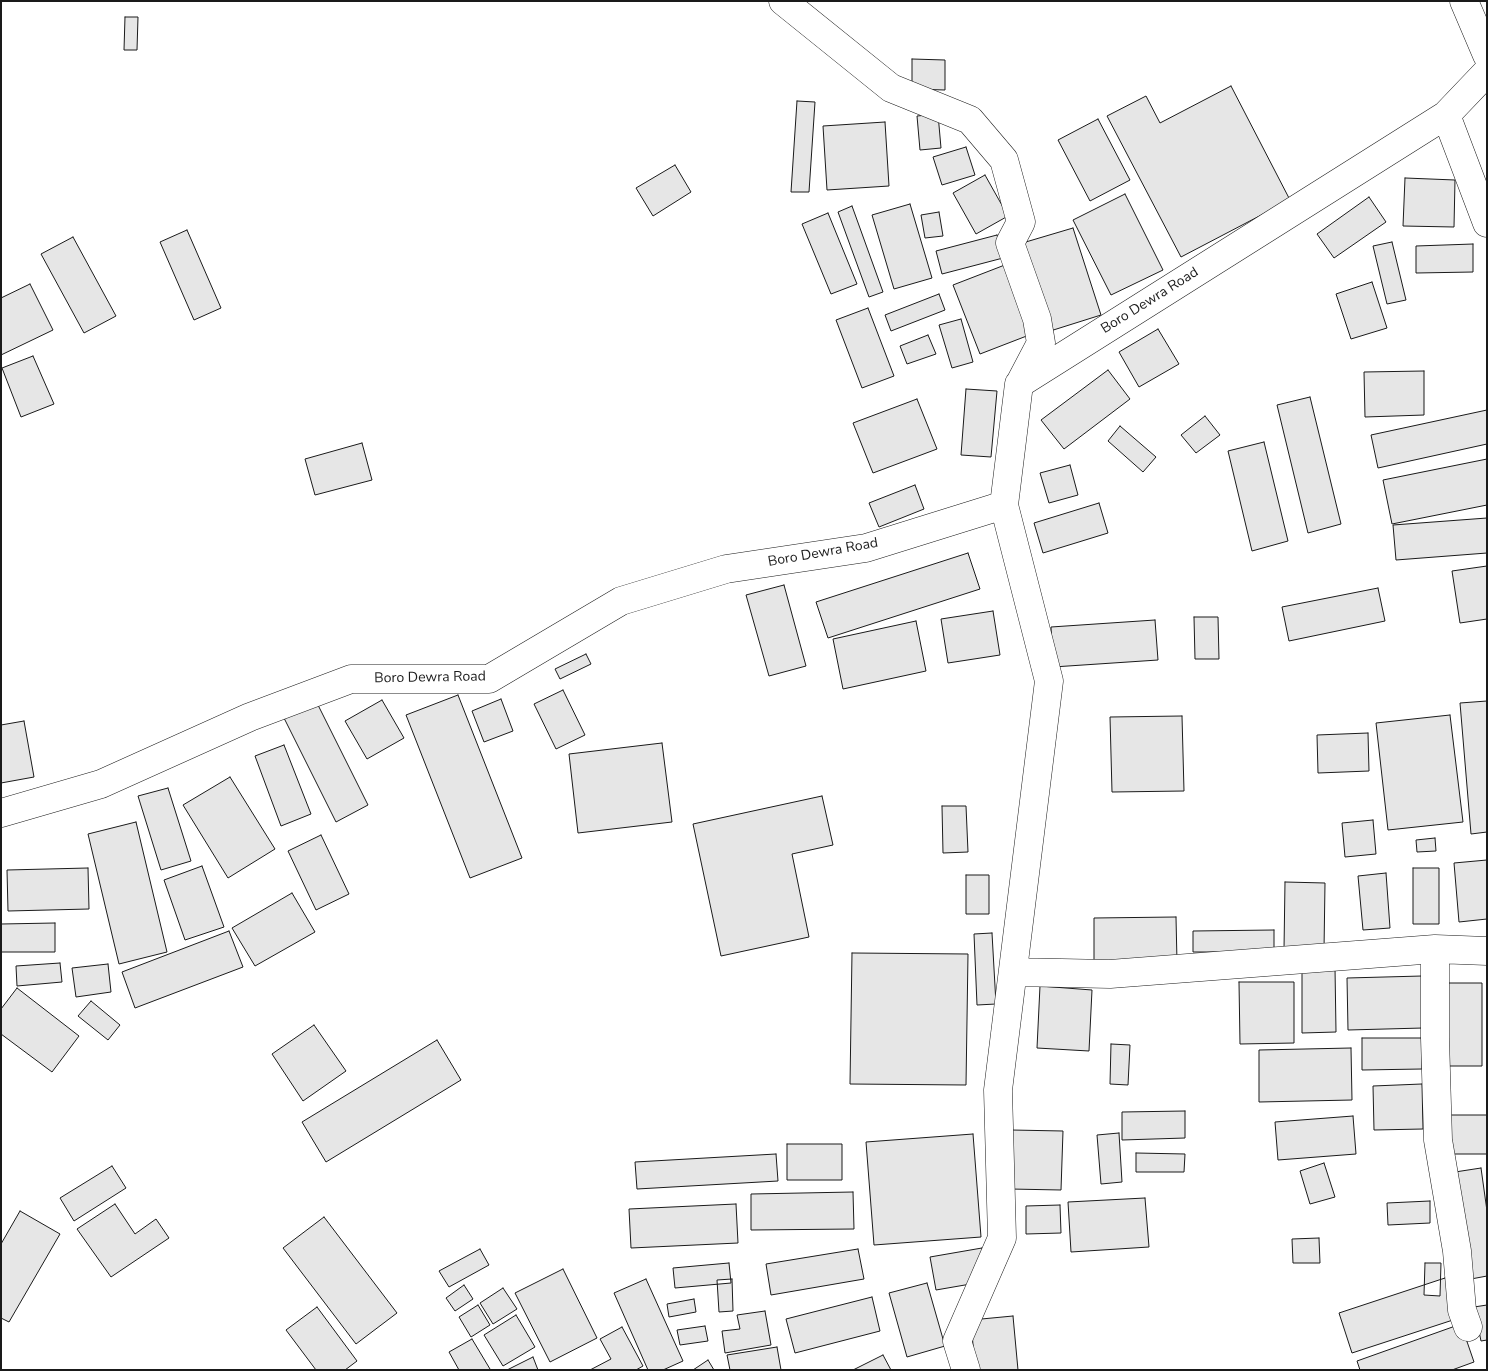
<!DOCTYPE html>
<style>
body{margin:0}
#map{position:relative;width:1488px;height:1371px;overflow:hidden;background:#fff;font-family:"Nunito Sans",sans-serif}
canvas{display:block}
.frame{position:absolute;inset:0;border:2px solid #1a1a1a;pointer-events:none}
</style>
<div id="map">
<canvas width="1488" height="1371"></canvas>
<div class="frame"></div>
</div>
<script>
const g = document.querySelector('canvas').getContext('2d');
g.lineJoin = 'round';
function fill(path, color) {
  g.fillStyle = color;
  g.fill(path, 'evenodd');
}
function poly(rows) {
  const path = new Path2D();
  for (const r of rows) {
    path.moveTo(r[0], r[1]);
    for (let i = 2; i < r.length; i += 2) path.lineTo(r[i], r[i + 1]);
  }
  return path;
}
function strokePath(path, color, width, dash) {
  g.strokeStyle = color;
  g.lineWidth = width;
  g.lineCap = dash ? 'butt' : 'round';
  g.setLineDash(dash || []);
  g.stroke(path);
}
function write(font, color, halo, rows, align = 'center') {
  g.font = font + ' "Nunito Sans",sans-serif';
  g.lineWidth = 4;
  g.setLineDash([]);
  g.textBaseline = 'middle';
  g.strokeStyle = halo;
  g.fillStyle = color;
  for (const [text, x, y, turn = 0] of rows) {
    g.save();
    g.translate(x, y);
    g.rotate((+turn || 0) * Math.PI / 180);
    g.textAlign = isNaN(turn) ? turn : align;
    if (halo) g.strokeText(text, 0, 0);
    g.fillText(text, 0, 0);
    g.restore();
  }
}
const building = poly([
 [125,17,138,17,137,50,124,50,125,17],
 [912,59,945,60,945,90,912,89,912,59],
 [1231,86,1290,200,1181,257,1107,116,1146,96,1160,123,1231,86],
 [797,101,815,102,809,192,791,192,797,101],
 [938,114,941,148,920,150,917,116,938,114],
 [1098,119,1130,180,1090,201,1058,140,1098,119],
 [885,122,889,186,827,190,823,126,885,122],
 [966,147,975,175,942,185,933,157,966,147],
 [675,165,691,192,653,216,636,188,675,165],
 [985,175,1008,216,976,234,953,193,985,175],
 [1405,178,1455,180,1454,227,1403,226,1405,178],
 [1125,194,1163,270,1111,295,1073,220,1125,194],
 [1369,197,1386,222,1334,258,1317,234,1369,197],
 [910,204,932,278,894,289,872,215,910,204],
 [852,206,883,292,869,297,838,212,852,206],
 [939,212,943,236,925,238,921,215,939,212],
 [828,213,857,284,831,294,802,224,828,213],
 [1073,228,1101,315,1047,332,1019,244,1073,228],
 [187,230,221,308,194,320,160,242,187,230],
 [997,235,1003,258,942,274,936,251,997,235],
 [73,237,116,316,84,333,41,254,73,237],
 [1392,242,1406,300,1387,304,1373,246,1392,242],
 [1473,244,1473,272,1416,273,1416,246,1473,244],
 [1010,263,1037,332,980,354,953,285,1010,263],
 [1372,282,1387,328,1351,339,1336,294,1372,282],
 [30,284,53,330,1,355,1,298,30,284],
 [939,294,945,310,891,331,885,315,939,294],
 [868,308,894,376,862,388,836,320,868,308],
 [961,319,973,362,952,368,939,325,961,319],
 [1158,329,1179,364,1139,387,1119,352,1158,329],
 [928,335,936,354,907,364,900,346,928,335],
 [33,356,54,404,21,417,2,368,33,356],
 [1108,370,1130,399,1064,449,1041,420,1108,370],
 [1424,371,1424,415,1365,417,1364,372,1424,371],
 [966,389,997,391,991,457,961,455,966,389],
 [1310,397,1341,524,1308,533,1277,405,1310,397],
 [917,399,937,449,873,473,853,423,917,399],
 [1487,410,1487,444,1378,468,1371,435,1487,410],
 [1205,416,1220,435,1196,453,1181,435,1205,416],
 [1120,426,1156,457,1143,472,1108,441,1120,426],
 [1264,442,1288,541,1252,551,1228,451,1264,442],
 [362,443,372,480,315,495,305,459,362,443],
 [1487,459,1487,505,1392,524,1383,480,1487,459],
 [1070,465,1078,495,1049,503,1040,473,1070,465],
 [915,485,924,509,879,527,869,503,915,485],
 [1099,503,1108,533,1043,553,1034,523,1099,503],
 [1487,518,1487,553,1396,560,1393,525,1487,518],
 [968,553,980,589,828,638,816,602,968,553],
 [1487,566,1487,619,1460,623,1452,571,1487,566],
 [784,585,806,666,769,676,746,595,784,585],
 [1378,588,1385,621,1289,641,1282,607,1378,588],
 [993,611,1000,655,948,663,941,619,993,611],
 [1194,617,1218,617,1219,659,1195,659,1194,617],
 [1155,620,1158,660,1053,667,1051,627,1155,620],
 [916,621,926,671,843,689,833,639,916,621],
 [586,654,591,664,560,679,555,669,586,654],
 [563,690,585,735,556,749,534,704,563,690],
 [458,695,522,858,470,878,406,715,458,695],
 [501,699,513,731,484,742,472,711,501,699],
 [382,700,404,738,367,759,345,721,382,700],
 [316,701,368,805,336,822,284,718,316,701],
 [1487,701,1487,832,1471,834,1460,703,1487,701],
 [1450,715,1463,822,1388,830,1376,723,1450,715],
 [1182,716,1184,791,1112,792,1110,717,1182,716],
 [24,721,34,777,1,783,1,725,24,721],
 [1368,733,1369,771,1318,773,1317,735,1368,733],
 [662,743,672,822,578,833,569,754,662,743],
 [284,745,311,814,281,826,255,756,284,745],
 [230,777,275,849,228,878,183,805,230,777],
 [168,788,191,861,161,870,138,796,168,788],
 [822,796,833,845,792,854,809,937,721,956,693,824,822,796],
 [942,806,966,806,968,852,943,853,942,806],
 [1373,820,1376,854,1345,857,1342,823,1373,820],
 [136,822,167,952,119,964,88,834,136,822],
 [321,835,349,894,316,910,288,851,321,835],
 [1435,838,1436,851,1417,852,1416,840,1435,838],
 [1487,860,1487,919,1459,922,1454,863,1487,860],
 [202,866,224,927,185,940,164,880,202,866],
 [88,868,89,909,8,911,7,870,88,868],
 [1413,868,1439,868,1439,924,1413,924,1413,868],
 [1386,873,1390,928,1363,930,1358,876,1386,873],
 [966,875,989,875,989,914,966,914,966,875],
 [1285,882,1325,883,1324,950,1284,949,1285,882],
 [292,893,315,932,255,966,232,928,292,893],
 [1176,917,1177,962,1094,963,1094,918,1176,917],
 [55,923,55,952,1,952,1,924,55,923],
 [1274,930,1274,952,1193,952,1193,931,1274,930],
 [229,931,243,967,135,1008,122,972,229,931],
 [992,933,996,1004,977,1005,974,934,992,933],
 [852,953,968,954,966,1085,850,1084,852,953],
 [60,963,62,982,17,986,16,966,60,963],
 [108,964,111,992,76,997,72,968,108,964],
 [1302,968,1335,968,1336,1032,1302,1033,1302,968],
 [1422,976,1423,1028,1348,1030,1347,978,1422,976],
 [1239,982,1294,982,1294,1043,1240,1044,1239,982],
 [1448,983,1482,983,1482,1066,1448,1066,1448,983],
 [1040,986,1092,990,1089,1051,1037,1048,1040,986],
 [17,988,79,1036,52,1072,1,1034,1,1009,17,988],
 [91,1001,120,1025,108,1040,78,1016,91,1001],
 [314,1025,346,1071,303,1101,272,1054,314,1025],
 [1362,1038,1422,1038,1422,1069,1362,1070,1362,1038],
 [437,1040,461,1080,326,1162,302,1122,437,1040],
 [1111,1044,1130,1045,1128,1085,1110,1084,1111,1044],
 [1351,1048,1352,1100,1259,1102,1259,1050,1351,1048],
 [1422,1084,1423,1129,1374,1130,1373,1086,1422,1084],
 [1185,1111,1185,1138,1122,1140,1122,1112,1185,1111],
 [1445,1115,1487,1115,1487,1154,1445,1154,1445,1115],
 [1353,1116,1356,1154,1278,1160,1275,1122,1353,1116],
 [1011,1130,1063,1131,1061,1190,1010,1189,1011,1130],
 [1119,1133,1122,1182,1101,1184,1097,1135,1119,1133],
 [973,1134,981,1237,874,1245,866,1142,973,1134],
 [787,1144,842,1144,842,1180,787,1180,787,1144],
 [1136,1153,1185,1154,1184,1172,1136,1172,1136,1153],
 [776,1154,778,1181,637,1189,635,1162,776,1154],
 [1324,1163,1335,1197,1310,1204,1300,1171,1324,1163],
 [112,1166,126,1188,74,1221,60,1198,112,1166],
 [1481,1168,1487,1211,1487,1276,1471,1279,1455,1172,1481,1168],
 [853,1192,854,1229,751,1230,751,1194,853,1192],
 [1145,1198,1149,1247,1071,1252,1068,1202,1145,1198],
 [1430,1201,1430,1223,1388,1225,1387,1203,1430,1201],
 [115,1204,135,1234,156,1219,169,1238,111,1277,77,1229,115,1204],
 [736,1204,738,1243,631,1248,629,1209,736,1204],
 [1060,1205,1061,1233,1026,1234,1026,1206,1060,1205],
 [20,1211,60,1234,9,1322,1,1318,1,1244,20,1211],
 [324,1217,397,1313,356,1344,283,1248,324,1217],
 [1319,1238,1320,1263,1293,1263,1292,1239,1319,1238],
 [982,1248,988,1281,936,1290,930,1257,982,1248],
 [480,1249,489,1265,449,1287,439,1271,480,1249],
 [858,1249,864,1279,771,1295,766,1264,858,1249],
 [729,1263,731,1283,675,1288,673,1268,729,1263],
 [1425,1263,1441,1263,1440,1296,1424,1295,1425,1263],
 [563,1269,597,1338,550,1362,515,1293,563,1269],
 [1445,1278,1459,1318,1352,1353,1339,1313,1445,1278],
 [646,1279,683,1361,663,1370,648,1370,614,1293,646,1279],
 [732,1279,733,1311,719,1312,717,1280,732,1279],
 [927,1283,945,1346,907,1357,889,1293,927,1283],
 [464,1285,473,1299,455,1311,446,1298,464,1285],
 [503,1288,517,1309,493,1324,480,1303,503,1288],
 [872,1297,880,1331,795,1353,786,1319,872,1297],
 [694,1299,696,1312,669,1317,667,1304,694,1299],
 [478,1305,490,1325,471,1337,459,1317,478,1305],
 [1487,1305,1487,1340,1481,1341,1474,1307,1487,1305],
 [317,1307,357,1361,345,1370,316,1370,286,1330,317,1307],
 [765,1311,771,1345,725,1353,722,1331,740,1329,737,1315,765,1311],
 [516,1315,535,1347,503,1366,484,1335,516,1315],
 [1013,1316,1018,1370,975,1370,971,1320,1013,1316],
 [1461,1324,1474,1362,1452,1370,1360,1370,1357,1361,1461,1324],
 [705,1326,708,1341,680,1345,677,1330,705,1326],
 [622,1327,643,1366,636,1370,590,1370,611,1359,600,1339,622,1327],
 [472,1339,490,1369,488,1370,459,1370,449,1352,472,1339],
 [777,1347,781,1370,730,1370,727,1355,777,1347],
 [883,1355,891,1370,853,1370,883,1355],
 [533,1357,538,1370,507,1370,533,1357],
 [708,1360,714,1370,693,1370,708,1360]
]);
fill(building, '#e6e6e6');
strokePath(building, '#1a1a1a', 1);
const minor = poly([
 [783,1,891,88,970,120,1004,160,1021,222,1010,243,1037,319,1041,343,1020,383],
 [1464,1,1487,55],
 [1446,115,1487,223],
 [1,813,101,784,250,717,351,679,489,679,621,601,726,569,866,548,1004,505,1019,384,1446,115,1487,72],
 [1435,949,1487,951],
 [1013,972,1110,974,1435,949,1435,1038,1438,1140,1457,1251,1462,1310,1468,1327],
 [966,1370,957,1341,1002,1238,998,1090,1049,681,1004,505]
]);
strokePath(minor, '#1a1a1a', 29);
strokePath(minor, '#fff', 28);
write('14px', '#1a1a1a', '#fff', [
 ["Boro Dewra Road",1150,301,-32],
 ["Boro Dewra Road",823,553,-10],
 ["Boro Dewra Road",430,678,-1]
]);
</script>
